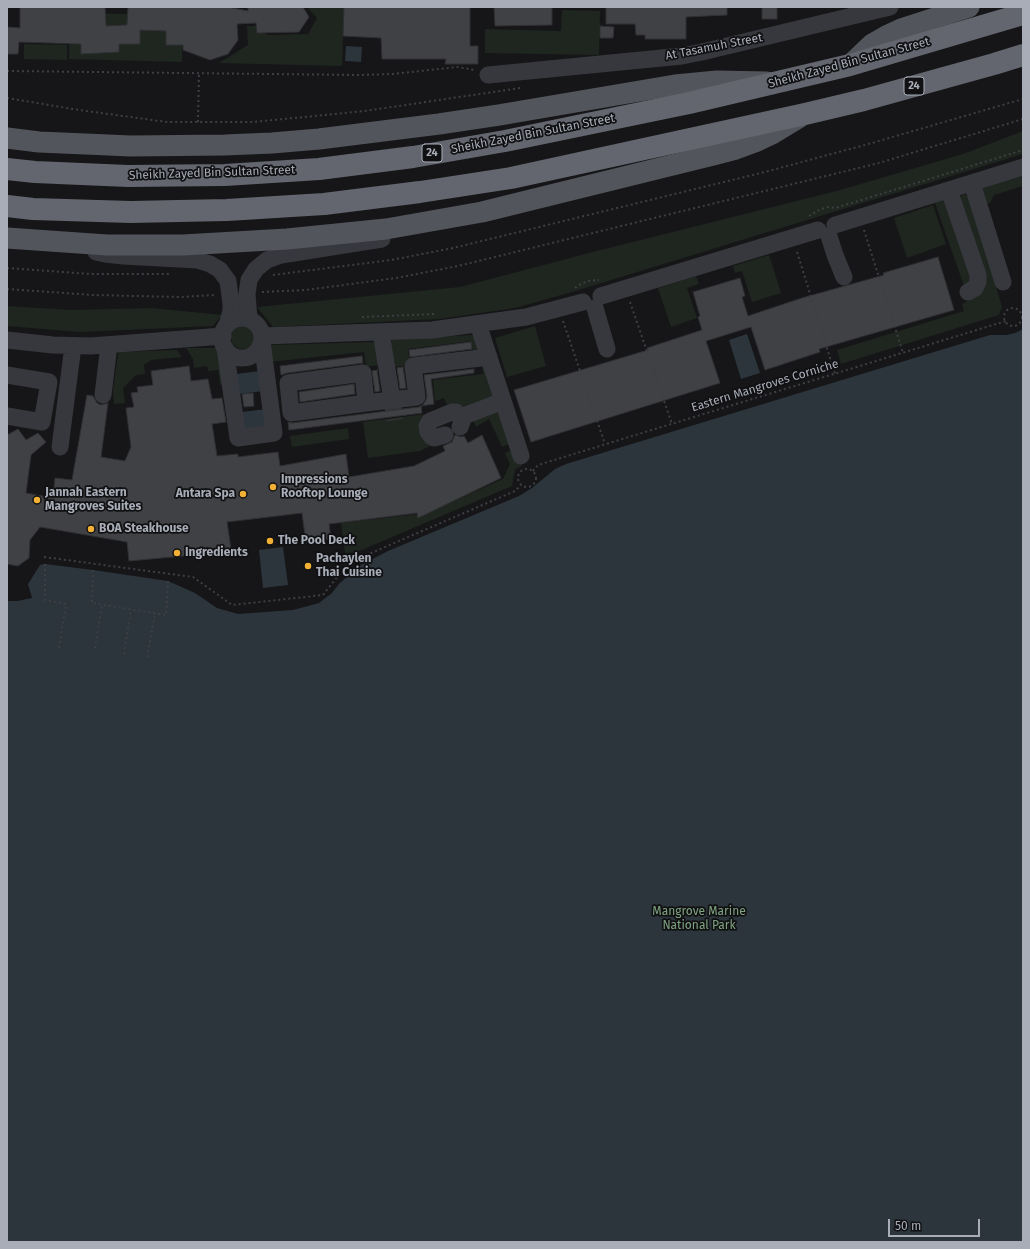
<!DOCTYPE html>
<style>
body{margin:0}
#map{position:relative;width:1030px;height:1249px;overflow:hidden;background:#161618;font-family:"Fira Sans",sans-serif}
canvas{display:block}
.frame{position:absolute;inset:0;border:8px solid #a8adb8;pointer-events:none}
.scale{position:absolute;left:888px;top:1219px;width:92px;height:18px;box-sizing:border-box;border:2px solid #a8adb8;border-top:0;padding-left:5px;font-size:12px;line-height:14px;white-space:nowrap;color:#a8adb8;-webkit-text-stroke:3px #111113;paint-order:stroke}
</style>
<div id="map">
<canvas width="1030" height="1249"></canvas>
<div class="frame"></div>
<div class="scale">50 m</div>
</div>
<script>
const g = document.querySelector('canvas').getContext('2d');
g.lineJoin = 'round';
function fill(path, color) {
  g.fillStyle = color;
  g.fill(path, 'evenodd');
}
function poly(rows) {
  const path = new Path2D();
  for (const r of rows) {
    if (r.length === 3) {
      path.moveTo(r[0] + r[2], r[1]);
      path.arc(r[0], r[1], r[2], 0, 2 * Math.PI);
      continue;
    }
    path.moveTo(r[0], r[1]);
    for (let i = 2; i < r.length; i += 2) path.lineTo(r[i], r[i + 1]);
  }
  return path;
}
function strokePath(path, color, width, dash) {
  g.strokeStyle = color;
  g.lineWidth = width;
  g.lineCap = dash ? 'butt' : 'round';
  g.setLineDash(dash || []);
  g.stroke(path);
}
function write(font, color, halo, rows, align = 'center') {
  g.font = font + ' "Fira Sans",sans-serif';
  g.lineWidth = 3.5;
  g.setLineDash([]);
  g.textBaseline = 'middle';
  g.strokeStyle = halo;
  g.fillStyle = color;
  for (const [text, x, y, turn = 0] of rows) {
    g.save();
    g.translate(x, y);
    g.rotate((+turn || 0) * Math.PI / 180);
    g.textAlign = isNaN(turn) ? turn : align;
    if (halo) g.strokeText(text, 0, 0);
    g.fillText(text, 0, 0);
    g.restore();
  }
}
fill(poly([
 [307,7,344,7,342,66,219,63,248,45,247,26,260,26,267,35,308,34,317,18],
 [562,10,600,11,599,55,485,53,485,29,561,31],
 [183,12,182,62,69,59,70,13,127,14,128,19],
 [24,44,67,45,67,60,24,59],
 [1023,131,1023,154,572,292,515,308,439,319,273,327,257,307,460,287,593,252,840,190,963,154],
 [1023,176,1023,186,994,195,990,203,986,204,981,188],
 [965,194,968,196,971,202,1002,307,999,315,841,364,837,350,964,311,962,304,977,296,960,196],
 [946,199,972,275,969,282,964,286,935,203],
 [933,205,946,244,907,258,894,218],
 [769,255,781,293,752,302,742,271,735,273,733,266],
 [696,276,699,284,687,288,697,318,671,327,658,288],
 [7,306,71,310,152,308,222,315,213,326,79,332,7,326],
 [243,337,12],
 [535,326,546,366,507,377,495,338],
 [471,335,476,337,480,351,473,351,471,341,408,349,410,365,393,367,390,344,392,340],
 [375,342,379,365,366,367,364,352,269,362,270,345],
 [186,348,216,348,223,358,226,384,220,385,218,370,208,371,207,366,194,368,193,359],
 [177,350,182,357,151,360,144,365,145,374,136,375,123,388,125,403,114,404,113,390,118,354,121,352],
 [482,365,485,365,499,399,464,412,449,409,444,398,435,401,433,380,483,374],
 [499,405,512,443,502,447,489,419,476,427,473,420],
 [426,414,436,443,420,451,368,458,363,422],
 [348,428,349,439,292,447,290,436],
 [514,449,522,466,515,469,512,486,357,552,345,553,341,523,427,513,503,479,510,464,505,453]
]), '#1e261f');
fill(poly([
 [346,46,362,47,361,62,345,61],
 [1023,329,1023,1242,7,1242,7,601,17,601,32,598,28,584,40,565,45,564,93,570,168,581,195,593,217,608,238,614,293,610,319,603,332,593,339,584,359,566,388,551,519,496,532,488,555,469,566,464,990,335,1007,335,1015,333],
 [747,334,760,373,741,379,729,340],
 [260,371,263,391,239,394,236,374],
 [266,409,269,429,245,433,242,412],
 [283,547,288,585,263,588,259,550]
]), '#2c353c');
const building = poly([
 [20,7,105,7,106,26,127,25,128,7,200,7,204,8,205,7,228,7,248,11,248,7,303,7,309,17,299,32,257,33,256,23,237,24,238,40,228,54,210,60,183,50,183,45,166,45,166,31,140,30,140,44,119,44,119,52,81,54,81,44,19,42,18,54,7,54,7,27,20,28,20,7],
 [344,7,470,7,470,46,478,46,478,64,445,64,446,59,382,59,381,38,343,36,344,7],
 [494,7,552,7,552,25,495,26,494,7],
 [606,7,727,7,727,15,686,17,686,39,645,39,645,35,636,35,635,24,606,24,606,7],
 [762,7,777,7,777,19,762,19,762,7],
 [600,26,614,27,613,38,600,38,600,26],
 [938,257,954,310,819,349,820,352,765,370,751,327,706,341,720,383,531,442,514,390,648,350,647,348,702,330,698,317,700,316,693,292,740,278,745,296,742,297,748,316,802,298,884,275,883,273,938,257],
 [471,342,472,349,410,357,409,350,471,342],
 [362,356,363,363,287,373,281,375,280,366,362,356],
 [189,366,191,381,208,379,212,399,222,398,226,422,212,424,217,456,238,454,238,457,278,452,280,466,346,454,349,477,414,466,445,451,443,446,452,442,455,435,461,437,464,436,468,443,482,435,501,478,418,518,417,513,329,524,331,539,306,543,302,513,227,522,231,549,204,554,129,561,127,542,40,527,30,540,29,558,18,566,7,564,7,435,18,429,26,440,38,433,46,442,31,455,26,493,53,498,55,478,72,480,87,395,93,396,97,403,101,405,108,403,101,457,125,461,131,447,126,408,134,407,131,393,138,392,137,387,153,385,151,371,189,366],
 [403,367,406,388,400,389,397,368,403,367],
 [474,369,474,373,431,379,434,404,421,406,422,413,289,430,288,422,292,423,419,407,423,405,426,400,427,396,424,375,474,369],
 [377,370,380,391,375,392,372,371,377,370],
 [354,384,355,394,300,402,299,392,354,384],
 [253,393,254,406,244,407,242,394,253,393]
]);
fill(building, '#404145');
strokePath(building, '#303034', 1);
strokePath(poly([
 [391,394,395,420]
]), '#333438', 17, [17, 8]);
strokePath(poly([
 [7,71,358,75,393,74,457,67,475,70],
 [7,98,79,110,167,122,253,122,365,111,520,88],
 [198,122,199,73],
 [809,216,821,209,828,207,835,208,855,202,1023,150],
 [864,230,903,353],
 [797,252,835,374],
 [7,268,91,274,170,274],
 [273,275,391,260,453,248,765,172,872,143,1023,99],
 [575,288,579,285,588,281,599,280],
 [7,289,93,295,181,297,215,295],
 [262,292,306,290,396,278,458,266,879,163,1023,119],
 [630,302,672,424],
 [1013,317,9],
 [362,317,434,314],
 [563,321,605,444],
 [527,478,9],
 [533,471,538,465,1006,321],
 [44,557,193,577,232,605,323,595,348,563,515,491,521,485],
 [45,564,45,600,66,604,59,648],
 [93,570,92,603,166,615,168,581],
 [95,648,102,605],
 [124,654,131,610],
 [147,657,155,613]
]), '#3d3f44', 2, [2, 3]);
strokePath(poly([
 [488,75,682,56,702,52,890,7],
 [972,183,1003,282],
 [949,190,978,275,978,282,975,288,968,292],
 [835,225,1023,167],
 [829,236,835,255,844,277],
 [96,252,105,254,123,256,197,260,210,264,220,270,228,281,231,304,231,311,227,325],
 [601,296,818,230],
 [595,308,607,349],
 [242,338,20],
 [249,319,247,294,249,280,256,269,267,260,281,255,382,239],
 [478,324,521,456],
 [381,332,391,394],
 [262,336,432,330,526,317,583,302],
 [7,340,53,345,91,346,223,336],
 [225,348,238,438,274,433,262,341],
 [363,373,366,403,291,413,288,383,363,373],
 [7,375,49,382,42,422,7,416],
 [103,395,109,345],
 [366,403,417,397,413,366,489,357],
 [461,417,503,401],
 [445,435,434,438,432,437,428,432,427,426,428,424,430,421,452,412,456,412,460,416,462,422,460,427],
 [60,447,73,346]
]), '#37383d', 17);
strokePath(poly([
 [850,65,872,44,886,36,901,29,969,7],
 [7,138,39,142,131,146,225,145,272,143,319,139,439,124,499,115,675,85,717,81,767,82],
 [7,238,107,245,183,245,287,239,386,229,482,212,717,154,736,149,755,142,772,134,800,117]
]), '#53555c', 21);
strokePath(poly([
 [7,169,35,172,128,176,225,175,319,169,413,157,505,141,689,103,850,65,1023,14],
 [7,206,33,209,131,212,227,210,324,204,420,192,511,178,805,114,864,100,994,64,1023,55]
]), '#63666e', 22);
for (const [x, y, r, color] of [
 [273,487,4,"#f2b134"],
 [243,494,4,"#f2b134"],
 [37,500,4,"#f2b134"],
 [91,529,4,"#f2b134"],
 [270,541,4,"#f2b134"],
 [177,553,4,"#f2b134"],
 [308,566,4,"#f2b134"]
]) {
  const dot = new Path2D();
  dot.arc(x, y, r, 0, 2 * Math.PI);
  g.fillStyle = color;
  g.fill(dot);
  strokePath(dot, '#111113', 1.5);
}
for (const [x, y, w] of [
 [914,86,20],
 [432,153,20]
]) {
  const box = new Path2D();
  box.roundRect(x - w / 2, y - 9, w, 18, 3);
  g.fillStyle = '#111113';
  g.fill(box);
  strokePath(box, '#a8adb8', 1);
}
write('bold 11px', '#a8adb8', null, [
 ["24",914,86],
 ["24",432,153]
]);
write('12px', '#a8adb8', '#111113', [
 ["At Tasamuh Street",714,47,-11],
 ["Sheikh Zayed Bin Sultan Street",849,63,-15],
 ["Sheikh Zayed Bin Sultan Street",533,134,-11],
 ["Sheikh Zayed Bin Sultan Street",212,173,-2],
 ["Eastern Mangroves Corniche",765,386,-17]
]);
write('bold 12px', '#a8adb8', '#111113', [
 ["Impressions",281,480],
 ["Rooftop Lounge",281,494],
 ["Jannah Eastern",45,493],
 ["Mangroves Suites",45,507],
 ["Antara Spa",235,494,"right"],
 ["BOA Steakhouse",99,529],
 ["The Pool Deck",278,541],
 ["Ingredients",185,553],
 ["Pachaylen",316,559],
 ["Thai Cuisine",316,573]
], 'left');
write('12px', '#7fa381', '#111113', [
 ["Mangrove Marine",699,912],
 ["National Park",699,926]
]);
</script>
